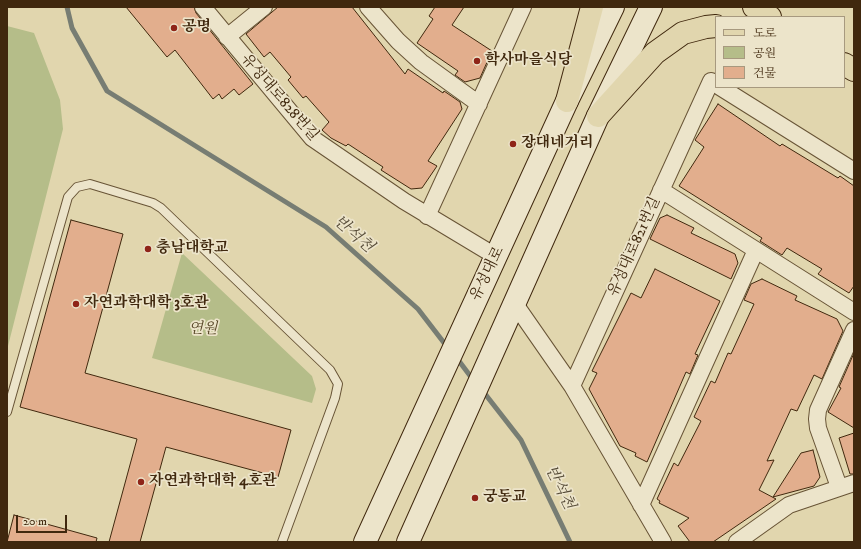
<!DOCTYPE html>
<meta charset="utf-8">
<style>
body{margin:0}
#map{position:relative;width:861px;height:549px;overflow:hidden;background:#e1d6ae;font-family:"IM FELL DW Pica","Noto Serif KR",serif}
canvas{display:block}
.frame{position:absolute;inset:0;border:8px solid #40280e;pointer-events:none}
.legend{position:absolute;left:715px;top:16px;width:130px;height:72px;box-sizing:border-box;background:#ece4ca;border:1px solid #a7997f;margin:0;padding:5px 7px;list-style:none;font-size:12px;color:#40280e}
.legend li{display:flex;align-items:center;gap:8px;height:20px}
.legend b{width:20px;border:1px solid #a7997f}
.scale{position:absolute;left:16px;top:515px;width:51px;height:18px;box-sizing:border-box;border:2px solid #40280e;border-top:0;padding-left:5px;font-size:12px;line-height:14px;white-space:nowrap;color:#40280e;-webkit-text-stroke:3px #ece4ca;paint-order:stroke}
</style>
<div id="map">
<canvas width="861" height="549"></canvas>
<div class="frame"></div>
<ul class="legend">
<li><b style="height:5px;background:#e1d6ae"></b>도로</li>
<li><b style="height:11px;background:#b5bd89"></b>공원</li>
<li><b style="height:11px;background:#e2ae8d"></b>건물</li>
</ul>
<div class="scale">20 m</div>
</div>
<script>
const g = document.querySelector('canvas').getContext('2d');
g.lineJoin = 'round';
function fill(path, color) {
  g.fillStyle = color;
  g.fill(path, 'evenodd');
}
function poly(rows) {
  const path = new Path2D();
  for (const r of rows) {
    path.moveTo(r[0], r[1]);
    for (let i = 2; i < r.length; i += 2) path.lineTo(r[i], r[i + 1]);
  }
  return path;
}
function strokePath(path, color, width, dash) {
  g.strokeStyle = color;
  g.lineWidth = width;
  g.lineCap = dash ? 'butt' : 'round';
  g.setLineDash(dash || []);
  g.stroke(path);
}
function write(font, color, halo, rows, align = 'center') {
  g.font = font + ' "IM FELL DW Pica","Noto Serif KR",serif';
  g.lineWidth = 3.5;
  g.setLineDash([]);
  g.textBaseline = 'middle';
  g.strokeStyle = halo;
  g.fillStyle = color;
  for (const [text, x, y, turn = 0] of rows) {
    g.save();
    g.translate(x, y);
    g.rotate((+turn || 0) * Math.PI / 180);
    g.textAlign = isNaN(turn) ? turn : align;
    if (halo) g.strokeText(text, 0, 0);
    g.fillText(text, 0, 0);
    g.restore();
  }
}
fill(poly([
 [7,26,34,33,60,100,63,129,7,350],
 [182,253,312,376,316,389,312,403,152,358]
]), '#b5bd89');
strokePath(poly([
 [67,7,72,28,107,91,326,227,418,309,448,348],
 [456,357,474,381],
 [482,390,521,440,570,542]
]), '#777d73', 5);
const building = poly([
 [126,7,194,7,196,13,253,84,239,95,234,89,222,99,219,94,213,99,175,50,167,57,126,7],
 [278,7,352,7,405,74,408,69,443,93,444,91,460,102,462,109,428,161,437,166,422,188,411,189,381,170,383,167,348,144,346,146,331,138,322,130,329,122,306,96,303,98,288,80,291,77,270,52,264,57,246,34,278,7],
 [435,7,464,7,452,25,492,51,480,78,465,82,455,75,458,71,417,43,433,19,429,16,435,7],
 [718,104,780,146,782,144,838,178,840,176,854,186,854,286,849,293,818,274,822,269,787,248,782,255,760,241,762,238,679,186,704,147,695,140,718,104],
 [667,215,694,228,691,233,735,254,738,263,731,279,650,239,660,218,667,215],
 [71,220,123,234,85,373,291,430,278,477,166,447,140,542,109,542,137,439,20,407,71,220],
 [655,269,720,301,695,354,698,355,690,374,686,372,647,462,635,456,636,453,620,446,589,389,597,373,592,371,631,293,641,298,655,269],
 [762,279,797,296,795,300,837,319,843,331,822,379,814,375,797,411,791,409,767,461,774,460,759,490,776,499,713,542,690,542,678,526,689,518,659,503,660,501,657,499,674,463,678,466,701,421,694,417,711,381,715,383,728,353,731,354,754,304,744,300,751,284,762,279],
 [854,353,854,428,828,412,841,388,839,387,854,353],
 [854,433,854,474,850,474,839,438,854,433],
 [813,450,820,477,814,486,773,497,801,453,813,450],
 [14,515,97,538,96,542,7,542,14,515]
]);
fill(building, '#e2ae8d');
strokePath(building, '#40280e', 1);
const service = poly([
 [7,412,68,197,77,187,90,184,153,203,161,208,330,370,338,384,335,398,282,542]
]);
const minor = poly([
 [203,7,312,138,404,201,497,257],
 [368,7,398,41,421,62,479,104],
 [227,37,264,7],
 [720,87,854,171],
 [661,190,854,312],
 [427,216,523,7],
 [515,304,572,386,663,542],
 [572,386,711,81,716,84],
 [839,487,818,428,817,419,818,410,854,330],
 [641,505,756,250],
 [737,542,789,505,854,483]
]);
const secondary = poly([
 [365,542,567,101,613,7],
 [408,542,598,116,651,7]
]);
const primary = poly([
 [754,7,770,17],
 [844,64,854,70],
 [567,101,592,7],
 [598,116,655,53,683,33,706,27,716,26]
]);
strokePath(service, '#685436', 10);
strokePath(minor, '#685436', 18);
strokePath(secondary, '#40280e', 24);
strokePath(primary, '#40280e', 24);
strokePath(service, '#ece4ca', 8);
strokePath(minor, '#ece4ca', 16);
strokePath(secondary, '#ece4ca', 22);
strokePath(primary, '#e1d6ae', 22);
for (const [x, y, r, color] of [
 [174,28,4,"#8f2418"],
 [477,61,4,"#8f2418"],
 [513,144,4,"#8f2418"],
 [148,249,4,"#8f2418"],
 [76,304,4,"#8f2418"],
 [141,482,4,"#8f2418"],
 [475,498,4,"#8f2418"]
]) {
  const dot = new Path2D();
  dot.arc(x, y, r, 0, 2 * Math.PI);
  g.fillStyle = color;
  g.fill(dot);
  strokePath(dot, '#ece4ca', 1.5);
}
write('bold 15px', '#40280e', '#ece4ca', [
 ["공명",182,28],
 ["학사마을식당",485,61],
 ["장대네거리",521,144],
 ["충남대학교",156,249],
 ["자연과학대학 3호관",84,304],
 ["자연과학대학 4호관",149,482],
 ["궁동교",483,498]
], 'left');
write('15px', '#40280e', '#ece4ca', [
 ["유성대로828번길",279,98,49],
 ["유성대로821번길",635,247,-66],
 ["유성대로",488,274,-64]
]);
write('italic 15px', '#574627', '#ece4ca', [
 ["연원",203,330]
]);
write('italic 16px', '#574c38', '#ece4ca', [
 ["반석천",353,235,41],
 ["반석천",559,488,64]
]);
</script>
